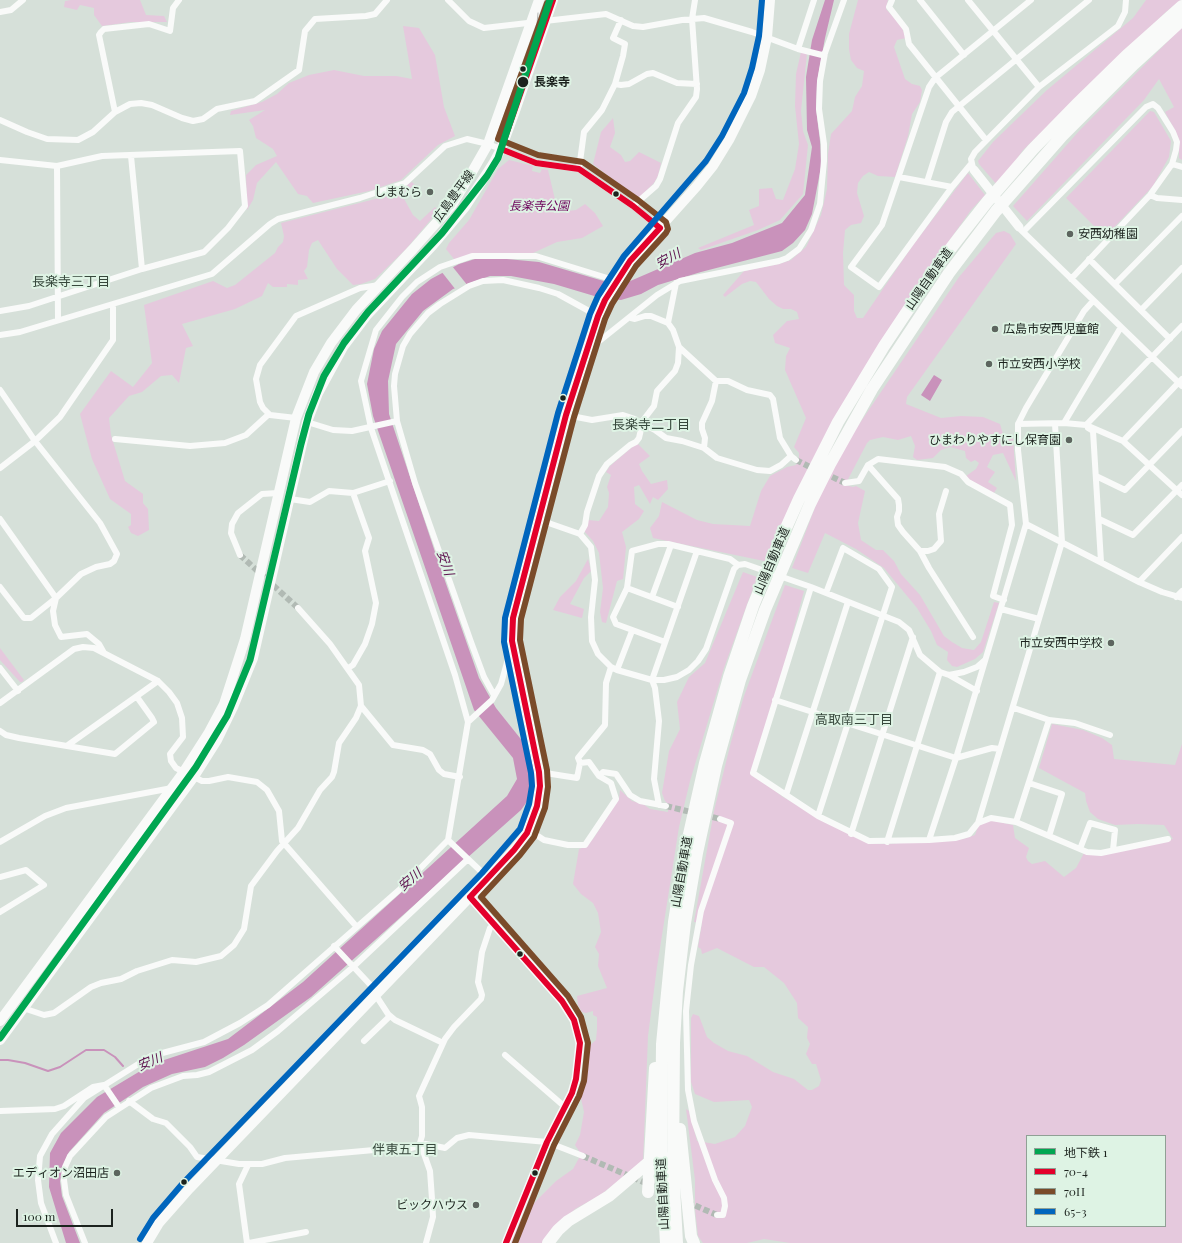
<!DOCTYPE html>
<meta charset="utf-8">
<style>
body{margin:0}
#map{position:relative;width:1182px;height:1243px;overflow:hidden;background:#d6e0d9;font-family:"Playfair Display","Noto Sans JP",serif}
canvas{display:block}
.legend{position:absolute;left:1026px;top:1135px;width:140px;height:92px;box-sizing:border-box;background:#def3e4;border:1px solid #90a095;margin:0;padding:5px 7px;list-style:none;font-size:12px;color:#1c231e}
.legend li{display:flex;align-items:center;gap:8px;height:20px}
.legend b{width:20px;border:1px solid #90a095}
.scale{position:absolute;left:16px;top:1209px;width:97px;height:18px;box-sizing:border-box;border:2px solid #1c231e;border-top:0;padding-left:5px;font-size:12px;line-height:14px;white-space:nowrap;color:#1c231e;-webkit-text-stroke:3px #def3e4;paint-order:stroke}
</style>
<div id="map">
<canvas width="1182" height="1243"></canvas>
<ul class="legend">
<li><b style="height:5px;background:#00a651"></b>地下鉄 1</li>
<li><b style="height:5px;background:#e4002b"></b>70-4</li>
<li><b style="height:5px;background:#7a4b2a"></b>70H</li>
<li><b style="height:5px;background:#0065bd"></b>65-3</li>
</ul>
<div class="scale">100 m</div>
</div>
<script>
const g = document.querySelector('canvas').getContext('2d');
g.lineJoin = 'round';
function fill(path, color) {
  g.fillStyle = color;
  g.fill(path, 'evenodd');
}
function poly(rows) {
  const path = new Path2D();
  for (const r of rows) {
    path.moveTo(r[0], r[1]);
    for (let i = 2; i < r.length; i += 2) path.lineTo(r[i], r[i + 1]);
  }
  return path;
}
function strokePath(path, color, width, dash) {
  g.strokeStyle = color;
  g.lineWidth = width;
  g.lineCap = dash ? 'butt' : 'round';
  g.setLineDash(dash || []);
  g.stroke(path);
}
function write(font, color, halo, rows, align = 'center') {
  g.font = font + ' "Playfair Display","Noto Sans JP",serif';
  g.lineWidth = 4;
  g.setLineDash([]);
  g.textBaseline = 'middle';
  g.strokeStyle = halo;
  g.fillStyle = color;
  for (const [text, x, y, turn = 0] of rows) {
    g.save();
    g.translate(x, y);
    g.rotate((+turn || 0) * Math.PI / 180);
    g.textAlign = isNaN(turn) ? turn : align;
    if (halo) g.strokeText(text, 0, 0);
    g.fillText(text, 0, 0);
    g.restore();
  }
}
fill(poly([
 [71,0,140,0,146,15,164,16,167,22,131,22,102,26,94,15,94,8,80,5,77,10,64,7,65,1],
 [858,0,888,0,886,9,901,25,906,38,897,40,894,47,905,79,912,84,920,86,922,90,920,102,912,114,908,136,895,177,878,176,869,172,863,176,858,183,857,193,864,216,861,223,851,225,845,230,843,253,844,285,854,295,854,311,857,318,863,318,913,245,968,173,985,195,971,210,934,262,884,339,769,562,653,538,650,528,659,516,662,502,697,520,713,524,750,526,761,491,770,476,787,467,796,465,799,459,799,453,794,447,806,418,785,370,786,356,790,348,775,343,773,335,787,321,799,319,797,312,791,309,783,309,777,306,769,299,756,282,750,281,742,284,725,297,723,295,744,271,779,264,791,260,806,247,821,215,827,189,828,154,831,134,852,111,855,97,862,86,864,71,857,68,851,60,849,49,849,34],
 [1146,0,1181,0,1166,12,1023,150,998,186,979,164,978,161,993,142,1047,90,1133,18],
 [403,26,419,28,435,55,444,107,455,136,438,145,401,180,369,191,313,203,307,196,298,194,276,162,257,183,253,200,247,210,246,175,256,165,277,156,273,149,256,138,253,126,249,120,265,110,230,115,231,111,262,102,277,94,289,83,309,75,334,70,364,76,396,76,412,79],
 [1182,27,1182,160,1179,158,1179,141,1176,132,1165,112,1174,107,1159,79,1144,100,1027,221,1013,206,1079,131],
 [801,52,807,53,801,111,803,131,808,145,803,194,780,220,758,230,701,250,698,248,754,225,749,210,759,206,759,189,772,188,776,199,783,200,795,169,799,144,795,106,796,74],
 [1150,111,1154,112,1171,141,1169,157,1153,186,1105,237,1066,198],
 [613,118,615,133,610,147,621,155,625,162,630,161,639,152,661,163,658,176,654,183,638,199,593,164,601,132],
 [509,160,533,166,532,171,540,173,542,169,548,170,558,212,576,210,585,204,595,213,603,226,582,238,557,242,533,253,454,259,446,249,449,243,469,220,498,169],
 [412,182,415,185,403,197,413,215,420,221,435,207,438,211,406,249,375,279,361,284,353,285,337,269,318,240,312,243,309,250,307,267,304,271,308,279,298,280,298,285,287,284,287,287,273,287,268,283,262,296,235,309,182,324,193,346,186,348,179,383,172,375,161,376,142,392,129,396,109,418,111,435,125,481,143,494,143,503,148,509,149,530,138,536,131,533,128,527,131,525,131,514,110,499,92,459,80,414,111,371,133,387,152,363,144,305,213,281,227,288,235,285,275,253,278,247,283,242,284,236,281,223,379,198,391,194],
 [1004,231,1010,234,1016,244,907,397,906,404,941,418,961,416,983,417,1000,424,1003,434,1013,438,1016,481,1003,453,993,455,987,467,995,472,988,482,997,488,994,493,970,480,966,476,976,469,979,463,975,460,971,462,966,458,965,451,950,447,941,450,933,458,917,460,913,457,915,446,911,436,898,440,883,437,870,440,867,443,845,485,853,487,856,486,865,491,858,523,861,540,876,550,883,550,894,561,901,574,920,595,944,636,952,642,962,648,974,650,981,642,994,602,999,603,983,652,975,659,957,667,952,666,947,660,948,652,937,645,931,631,917,608,884,568,856,549,825,533,808,573,792,568,825,481,845,445,959,277,996,233],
 [637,443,650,456,639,464,642,471,651,484,667,480,668,489,658,500,653,497,650,504,639,485,634,487,635,504,644,511,639,519,622,532,626,547,623,579,617,581,606,623,602,622,600,612,603,588,599,553,593,541,584,531,588,520,599,521,608,507,609,493,607,487,611,475,606,472,610,466],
 [588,559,591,571,584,578,570,604,584,609,582,618,553,610,560,597,576,581],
 [743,572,757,577,724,668,690,781,679,827,657,967,648,1036,643,1162,599,1196,575,1209,548,1237,545,1243,510,1243,524,1213,556,1181,573,1169,579,1158,579,1151,575,1145,580,1135,584,1112,580,1094,585,1074,588,1047,596,1040,597,1029,597,1017,593,1015,593,1011,586,1013,582,1012,578,1005,577,996,607,988,598,966,599,954,595,947,601,932,598,913,593,903,581,894,573,884,579,849,585,847,593,839,619,799,620,790,632,801,643,804,650,809,668,812,668,804,665,801,662,793,669,751,680,729,677,702,689,677,705,663],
 [785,585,804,591,775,699,751,772,783,797,867,843,885,844,963,839,975,835,979,824,990,820,1013,825,1015,838,1029,848,1026,857,1028,861,1032,864,1045,861,1064,877,1076,868,1084,853,1173,839,1164,825,1138,824,1115,825,1098,819,1090,812,1086,801,1085,793,1039,768,1052,724,1083,730,1102,738,1112,745,1114,759,1175,765,1182,744,1182,1243,790,1243,764,1239,747,1243,703,1243,698,1236,695,1209,695,1180,686,1109,689,1111,697,1141,715,1144,735,1137,745,1126,752,1107,749,1100,714,1102,695,1094,691,1082,691,1018,693,1014,699,1016,707,1037,714,1043,728,1051,747,1056,773,1072,794,1079,808,1090,812,1090,819,1086,821,1080,816,1064,812,1064,806,1054,810,1044,807,1038,808,1027,798,1018,797,1003,784,983,764,967,754,967,717,948,702,954,701,949,698,947,702,923,694,922,714,811,731,742,744,696],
 [1027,1136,1165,1136,1165,1226,1027,1226],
 [0,648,24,680,22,682,20,682,0,660]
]), '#e5c9dd');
fill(poly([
 [825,0,834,0,825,38,817,82,816,109,820,141,821,167,812,214,805,230,793,243,782,251,701,272,658,285,641,294,621,300,601,298,554,284,511,276,490,276,453,289,423,311,396,344,388,381,389,414,437,558,479,678,496,708,524,743,531,758,536,776,535,786,531,796,521,810,311,997,244,1045,223,1058,205,1067,172,1074,143,1087,104,1113,69,1152,63,1166,60,1181,62,1196,80,1243,66,1243,49,1187,50,1153,61,1133,97,1097,152,1064,228,1039,303,982,507,796,517,779,513,758,474,710,373,416,367,384,374,349,382,331,412,294,431,279,459,264,475,259,496,258,539,262,607,282,628,282,695,253,732,243,782,223,805,195,812,147,807,130,806,77,812,40],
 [934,375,942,380,930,401,921,395]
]), '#c992bb');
fill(poly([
 [452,266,468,286,456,290,441,271]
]), '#d6e0d9');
strokePath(poly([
 [0,1060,8,1060,25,1063,48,1071,60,1067,86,1050,104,1050,115,1057,123,1066]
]), '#c992bb', 2);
strokePath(poly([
 [796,460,816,470],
 [824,473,845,483],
 [240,555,298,608],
 [666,806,695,813],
 [704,815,720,819],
 [583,1156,664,1191],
 [687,1202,717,1215]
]), '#b1bab4', 6, [6, 3]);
strokePath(poly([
 [448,0,469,21,484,28,606,14,633,26,643,27,682,20,704,18,752,32,798,49,822,55,825,53],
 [892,0,889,7,906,29,909,44,986,140],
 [920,0,964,55],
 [968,0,1039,87],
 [0,12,11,10,23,0],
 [798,49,814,0],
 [615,84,621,85,629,84,647,74,653,73,677,83,697,84],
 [115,112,99,35,101,32,104,29,149,24,170,31,173,8,179,0],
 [0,120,27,132,47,139,78,140,93,132,115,112,130,104,141,103,152,105,182,118,193,121,203,119,217,109,255,101,299,70,305,31,315,19,366,16,375,14,387,0],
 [131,156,142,269],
 [0,160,57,166,102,156,240,151,245,206,228,228,204,252,142,269,29,306,0,311],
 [971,164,952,187,879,287,851,267,882,225,929,87,935,78,1031,0],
 [1172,164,1182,167],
 [57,166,58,320],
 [973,168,971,159,975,152,1039,87,1118,26,1125,12,1126,0],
 [579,169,584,132,602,110,615,84,623,56,625,44,613,38,621,20],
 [899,177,952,187],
 [927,182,946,122,952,112,1089,0],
 [1150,195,1157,198,1182,200],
 [633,206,656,186,660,179,678,123,696,97,697,89,692,19,695,0],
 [1021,230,1182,386],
 [1023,232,1146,107,1153,104,1158,108,1173,132,1177,142,1176,150,1172,164,1150,195,1071,279],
 [1089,259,1170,339],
 [1115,284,1182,216],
 [1141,310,1182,268],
 [631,318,635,319,645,316,651,316,668,323,673,330,679,347,716,381,728,381,747,390,770,395,773,399,780,438,791,456,796,460],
 [668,323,676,283],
 [0,335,20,332,212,274,270,224,278,219,360,198,405,183,445,146,467,139,488,144,536,163,579,169,633,206,660,228],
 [679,347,678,363,675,371,657,391,654,406,641,423,655,430,666,438,682,441,704,448,717,458,757,470,770,471,781,465,791,456],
 [587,351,657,295,680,281,779,261,787,258,799,249,811,230,820,204,824,161,824,144,819,109,820,81,825,53,844,0],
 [0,390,35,441,100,523,117,554,114,561,110,564,96,567,81,574,56,598,31,618,24,618,0,587],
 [566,415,592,420,623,415,635,419,642,425,639,438,636,442,630,445,607,464,599,476,587,512,585,525,580,534],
 [296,418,270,415,263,408,260,402,256,379,260,365,296,316,360,288,379,285],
 [397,421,415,483,471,642,484,677,494,695],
 [307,422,333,430,352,431,397,421,394,386,395,374,403,346,410,334,428,313,440,304,469,286,483,281,503,280,539,288,558,294,598,316],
 [1064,423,1121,327],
 [1018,424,1064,423,1086,425,1123,441,1182,495],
 [1086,425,1182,326],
 [1088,428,1093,431,1101,562],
 [115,439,190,446,225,443,246,435,269,414],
 [1123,441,1182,379],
 [704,448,705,438,702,429,702,423,712,401,716,381],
 [868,465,898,499,899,505,899,511,897,517,898,525,903,532,920,551,928,551,934,549,941,541,939,514,946,491],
 [0,468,35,441,60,417,113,340,113,304],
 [1096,476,1125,490,1182,431],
 [845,483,859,481,868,465,878,459,945,467,961,474,968,482,1010,505,1012,525,993,596,1004,600],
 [290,499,310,502,329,491,353,493,390,481],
 [0,519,56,598,53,611,55,625,61,637,87,634,99,644,104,653],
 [1099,519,1133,535,1182,485],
 [540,520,580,534,591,547,595,580,591,617,592,641,598,654,611,667,617,670,652,680,664,680,677,677,689,670,698,661,706,649,734,569,738,565,745,564,811,587,899,622,909,630,920,655,940,672,949,675,964,672,977,667,985,660],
 [1026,524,1139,582,1162,592,1182,598],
 [920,551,929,568,973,637],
 [240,555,231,533,232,524,238,513,262,494,278,493],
 [1139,582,1182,537],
 [811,587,753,773,818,816,869,841,929,840,955,838,969,834,978,823,991,818,1016,822,1087,852,1101,853,1168,839],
 [627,588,678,607],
 [652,597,671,545],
 [1176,597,1182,591],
 [1001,609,1039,619],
 [665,642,616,624,613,617,627,588,632,551,658,544,668,544,730,559,738,565],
 [0,668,18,691],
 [348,668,353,665,365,644,372,624,376,603,365,551,369,538,353,493],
 [617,670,632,631],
 [949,675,977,691],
 [775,700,956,758,992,748,1000,749],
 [0,703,74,649,83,647,94,648,158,681,169,692,177,703,182,718,183,737,170,754,171,761,176,768,202,781,209,781,228,777,257,782,267,790,279,811,282,841,356,926],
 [361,706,393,745,423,750,430,754,439,770,444,774,460,777],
 [1014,708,1049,720,1075,723,1110,735],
 [468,722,492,700,501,684,511,648],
 [0,731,6,735,19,738,115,754,154,722,152,718,137,697],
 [68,745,158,681],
 [580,763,578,758,605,725,606,683,611,667],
 [599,776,603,772,616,774,630,795,640,801,666,806],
 [1029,783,1062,794,1049,836],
 [786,795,848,602],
 [659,805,654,779,659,721,655,688,652,680,697,551],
 [818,816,892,587,879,569,843,548,826,593],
 [1016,822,1049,720],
 [978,823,1062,542,1055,424],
 [851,834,913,637],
 [448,840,488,878],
 [929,840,956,758,1026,524,1018,450,1018,424,1026,408,1084,311,1093,301],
 [0,842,45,816,66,808,172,788,190,780],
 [887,842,940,672],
 [1080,849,1090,823,1115,830,1113,850],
 [514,850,517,852,523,849,532,837,538,836,544,840,568,845,585,845,616,799,611,783,599,776,589,762,580,763,577,778,539,772],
 [0,877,26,870,44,885,0,912],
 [334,946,377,992],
 [375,994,388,1014,395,1020,443,1043],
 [23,1008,44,1015,54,1013,91,987,101,983,121,979,137,971,172,960,196,962,221,956,234,945,244,929,251,886,277,851,298,828,320,790,332,777,334,772,339,743,356,718,361,706,359,685,330,644,298,608],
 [364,1041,390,1016],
 [505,1055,565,1107],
 [129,1101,153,1119,166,1123,190,1147,197,1157,239,1164,262,1164,285,1158,374,1150,403,1150,426,1144,445,1148,457,1138,469,1135,547,1142,583,1156],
 [0,1111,55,1109,64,1106,93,1087,104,1085,119,1107],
 [717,1215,723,1215,725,1206,724,1198,715,1180,694,1121,688,1090,686,1011,691,965,701,911,731,823,720,819],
 [56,1243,41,1203,38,1180,40,1156,52,1134,84,1098,151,1056,204,1042,240,1023,268,1005,399,890,448,840,468,722,455,675,371,428,361,381,376,330,402,297,417,282,440,267,472,256,536,256,617,281],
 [85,1243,66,1195,64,1180,65,1167,70,1156,106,1117,151,1088,183,1076,197,1075,209,1072,252,1050,278,1031,353,967,468,859],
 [247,1243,239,1184,248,1165],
 [249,1243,306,1232],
 [426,1243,433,1217,432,1199,430,1171,423,1151,419,1146,422,1136,422,1107,419,1096,445,1039,454,1027,481,999,482,995,478,982,482,952,490,928,494,924]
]), '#f9faf9', 6);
strokePath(poly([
 [974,170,1019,227],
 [470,897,562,1001,574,1020,580,1043,576,1079,572,1093,547,1142,506,1243]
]), '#f9faf9', 9);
strokePath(poly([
 [0,1021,183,773,208,734,224,704,245,639,296,418,314,372,331,343,356,310,413,249,452,205,472,172,488,144,539,0],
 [0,1040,193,778,217,740,233,707,253,658,307,422,318,393,343,347,367,315,433,245,465,207,493,164,501,149,515,111,553,0],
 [147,1243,159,1223,189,1189,488,878,514,850,527,833,537,806,540,786,539,772,512,641,513,618,566,415,598,316,605,300,630,261,697,186,713,166,729,140,751,96,760,70,767,37,770,0]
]), '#f9faf9', 10);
strokePath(poly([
 [680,1129,691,1236,694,1243],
 [648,1192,655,1068],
 [548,1243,558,1230,568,1221,609,1196,649,1162],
 [666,1243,661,1151,662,1044,674,922,685,852,705,763,729,677,753,606,777,548,799,499,838,422,884,346,938,265,961,235,987,202,1033,149,1077,104,1126,56,1182,6],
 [677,1243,673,1169,674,1043,677,991,685,923,697,853,716,766,740,680,765,610,810,504,830,464,872,389,949,273,996,211,1062,136,1134,64,1182,20]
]), '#f9faf9', 12);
strokePath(poly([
 [535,46,538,13]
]), '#b4b6b4', 1);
strokePath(poly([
 [501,149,536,163,579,169,633,206,660,228],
 [501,149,553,0],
 [470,897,514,850,527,833,537,806,540,786,539,772,512,641,513,618,566,415,598,316,605,300,630,261,660,228],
 [470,897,562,1001,574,1020,580,1043,576,1079,572,1093,547,1142,506,1243]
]), '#e4002b', 6);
strokePath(poly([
 [515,1243,554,1145,579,1096,584,1081,588,1043,581,1017,568,996,481,897,520,855,534,837,545,808,548,787,547,770,520,640,521,619,574,417,605,319,612,304,636,266,666,233,668,229,666,222,638,200,583,162,538,155,498,139,547,3]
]), '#7a4b2a', 6);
strokePath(poly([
 [140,1239,153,1218,183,1183,482,873,520,829,529,804,532,786,531,773,504,642,505,618,558,413,590,314,598,296,624,256,706,161,722,136,744,93,752,68,759,36,762,0]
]), '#0065bd', 6);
strokePath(poly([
 [0,1038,196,767,227,716,250,660,301,444,309,414,324,376,344,343,368,312,442,233,487,176,498,158,550,0]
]), '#00a651', 7);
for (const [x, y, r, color] of [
 [523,69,3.5,"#1c231e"],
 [523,82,6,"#1c231e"],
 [430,192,4,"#5d655f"],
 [616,194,3.5,"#1c231e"],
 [1070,234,4,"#5d655f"],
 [995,329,4,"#5d655f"],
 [989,364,4,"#5d655f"],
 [563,398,3.5,"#1c231e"],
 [1069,440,4,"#5d655f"],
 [1111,643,4,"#5d655f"],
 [520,954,3.5,"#1c231e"],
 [117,1173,4,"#5d655f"],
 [535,1173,3.5,"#1c231e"],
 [184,1182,3.5,"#1c231e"],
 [476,1205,4,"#5d655f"]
]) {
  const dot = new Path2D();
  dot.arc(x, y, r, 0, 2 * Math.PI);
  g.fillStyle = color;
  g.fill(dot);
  strokePath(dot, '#def3e4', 1.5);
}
write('bold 12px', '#1c231e', '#def3e4', [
 ["長楽寺",534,82]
], 'left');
write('12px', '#1c231e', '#def3e4', [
 ["しまむら",422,192],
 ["安西幼稚園",1078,234,"left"],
 ["広島市安西児童館",1003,329,"left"],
 ["市立安西小学校",997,364,"left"],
 ["ひまわりやすにし保育園",1061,440],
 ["市立安西中学校",1103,643],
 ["エディオン沼田店",109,1173],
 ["ビックハウス",468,1205]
], 'right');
write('12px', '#1c231e', '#def3e4', [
 ["広島豊平線",454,196,-54],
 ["山陽自動車道",929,279,-55],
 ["山陽自動車道",772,561,-67],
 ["山陽自動車道",682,872,-80],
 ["山陽自動車道",663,1194,-93]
]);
write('italic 12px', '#6d015b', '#def3e4', [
 ["長楽寺公園",539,206]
]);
write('italic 13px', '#5e124f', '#def3e4', [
 ["安川",668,259,-28],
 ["安川",445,563,71],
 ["安川",410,880,-40],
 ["安川",150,1062,-23]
]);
write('13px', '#37483c', '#def3e4', [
 ["長楽寺三丁目",71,282],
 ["長楽寺二丁目",651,425],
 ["高取南三丁目",854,720],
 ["伴東五丁目",405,1150]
]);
</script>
